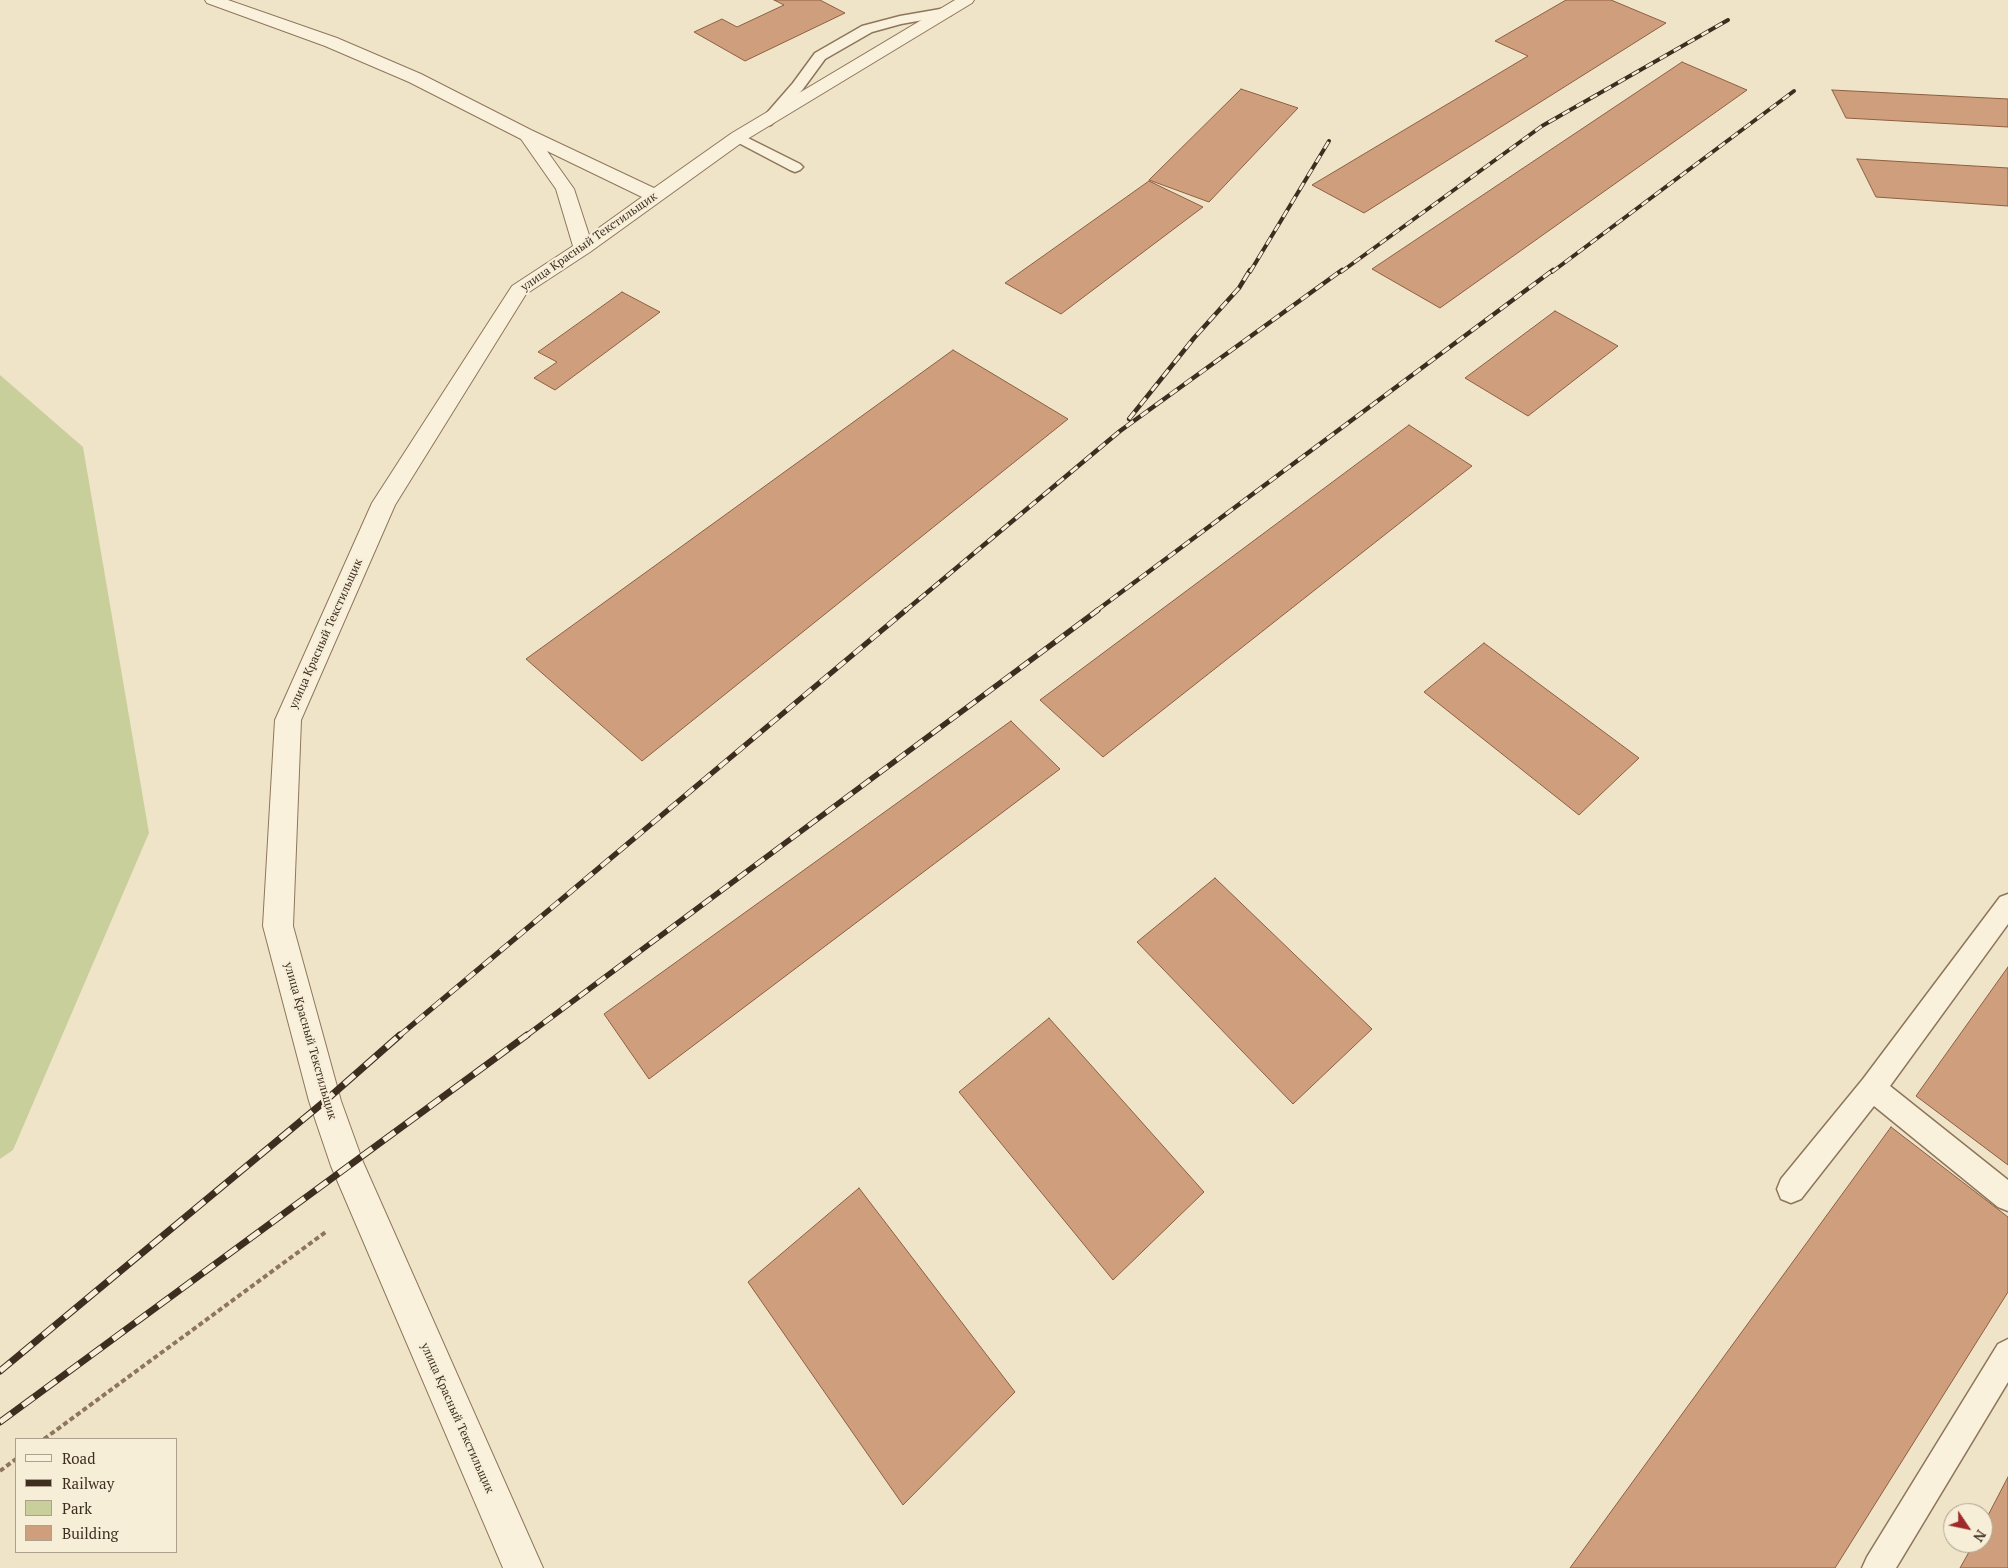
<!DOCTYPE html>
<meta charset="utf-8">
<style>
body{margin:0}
#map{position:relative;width:2008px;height:1568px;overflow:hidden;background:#f0e4c8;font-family:"PT Serif",serif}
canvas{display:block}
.legend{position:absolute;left:15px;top:1438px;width:162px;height:115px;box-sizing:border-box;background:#f7eed8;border:1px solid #ada18e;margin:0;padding:6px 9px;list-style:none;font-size:15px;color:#3d2e20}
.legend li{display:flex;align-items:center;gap:10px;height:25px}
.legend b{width:25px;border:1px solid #ada18e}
.north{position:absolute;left:1943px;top:1503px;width:50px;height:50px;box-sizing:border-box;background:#f7eed8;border:1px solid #ada18e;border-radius:50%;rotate:124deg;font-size:14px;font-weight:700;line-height:20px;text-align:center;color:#3d2e20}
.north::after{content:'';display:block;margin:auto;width:18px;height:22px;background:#9e2a2b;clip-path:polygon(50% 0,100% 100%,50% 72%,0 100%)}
</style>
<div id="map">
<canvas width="2008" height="1568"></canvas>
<ul class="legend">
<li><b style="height:6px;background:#faf1dc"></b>Road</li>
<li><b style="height:6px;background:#3d2e20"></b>Railway</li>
<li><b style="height:14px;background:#c9cf9b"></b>Park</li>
<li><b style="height:14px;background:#cf9f7d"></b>Building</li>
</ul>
<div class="north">N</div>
</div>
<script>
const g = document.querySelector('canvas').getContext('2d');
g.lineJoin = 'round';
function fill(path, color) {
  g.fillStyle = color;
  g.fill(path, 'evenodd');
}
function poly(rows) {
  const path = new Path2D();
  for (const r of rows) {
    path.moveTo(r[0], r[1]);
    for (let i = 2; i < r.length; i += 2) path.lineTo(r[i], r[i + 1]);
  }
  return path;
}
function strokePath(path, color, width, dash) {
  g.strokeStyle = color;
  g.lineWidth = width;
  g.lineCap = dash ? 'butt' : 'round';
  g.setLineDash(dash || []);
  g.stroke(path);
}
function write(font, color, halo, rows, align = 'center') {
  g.font = font + ' "PT Serif",serif';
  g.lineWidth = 4.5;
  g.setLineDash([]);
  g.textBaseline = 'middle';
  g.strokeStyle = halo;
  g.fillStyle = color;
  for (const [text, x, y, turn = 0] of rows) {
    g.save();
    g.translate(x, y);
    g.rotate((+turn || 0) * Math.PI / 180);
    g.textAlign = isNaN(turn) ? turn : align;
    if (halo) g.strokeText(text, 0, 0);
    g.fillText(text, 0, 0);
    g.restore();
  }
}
fill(poly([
 [0,375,83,447,149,833,13,1150,0,1159]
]), '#c9cf9b');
const building = poly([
 [774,0,820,0,845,13,745,61,694,32,722,19,737,27,784,5,774,0],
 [1566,0,1611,0,1666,23,1364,213,1312,185,1528,56,1495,41,1566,0],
 [1682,62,1747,90,1440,308,1372,269,1682,62],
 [1241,89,1298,108,1209,202,1149,180,1241,89],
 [1832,90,2008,99,2008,127,1846,118,1832,90],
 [1857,159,2008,168,2008,206,1876,197,1857,159],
 [1149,181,1203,207,1061,314,1005,283,1149,181],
 [622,292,660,312,555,390,534,378,557,362,538,352,622,292],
 [1555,311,1618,346,1528,416,1465,378,1555,311],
 [953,350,1068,419,642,761,526,659,953,350],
 [1409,425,1472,466,1103,757,1040,700,1409,425],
 [1484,643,1639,758,1579,815,1424,692,1484,643],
 [1011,721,1060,769,649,1079,604,1014,1011,721],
 [1215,878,1372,1029,1293,1104,1137,942,1215,878],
 [2008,967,2008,1165,1916,1096,2008,967],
 [1049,1018,1204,1192,1113,1280,959,1092,1049,1018],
 [1891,1127,2008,1217,2008,1292,1835,1568,1570,1568,1891,1127],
 [859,1188,1015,1392,903,1505,748,1282,859,1188],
 [2008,1477,2008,1568,1960,1568,1974,1543,1983,1543,1983,1525,2008,1477]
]);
fill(building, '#cf9f7d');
strokePath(building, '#8d5f41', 1);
const lane = poly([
 [946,8,951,9,953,12,951,15,901,24,872,32,825,59,803,89,771,125,766,126,761,125,759,122,793,83,815,53,862,26,900,16,946,8],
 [738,133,800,164,803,167,800,170,795,172,790,170,733,140,731,137,733,134,738,133],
 [2008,894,2008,924,1890,1086,2008,1180,2008,1211,1998,1207,1874,1106,1801,1199,1791,1203,1781,1199,1777,1189,1781,1179,1863,1079,2000,897,2008,894],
 [2008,1339,2008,1382,1896,1568,1862,1568,1867,1557,1998,1344,2008,1339]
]);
const street = poly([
 [205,0,228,0,337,38,421,74,531,130,654,188,732,133,955,0,974,0,972,3,744,141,590,252,526,294,395,505,301,720,293,926,341,1101,363,1162,543,1568,503,1568,331,1166,309,1101,263,926,275,720,372,503,512,286,573,246,556,189,521,139,409,82,325,46,207,3,205,0],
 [547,151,642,197,589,235,574,189,547,151]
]);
strokePath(lane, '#8d765c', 3);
strokePath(street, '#8d765c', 2);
strokePath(poly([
 [44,1439,327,1231],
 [0,1471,16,1459]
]), '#8d765c', 4, [5, 3]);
fill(lane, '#faf1dc');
fill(street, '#faf1dc');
const railFar3 = poly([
 [1250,272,1329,141],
 [1341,272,1542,126,1728,20],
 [1552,272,1794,91]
]);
const railFar2 = poly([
 [1129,419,1194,338,1239,288,1250,270],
 [905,611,1120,431,1342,270],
 [1096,611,1553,270]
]);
const railFar1 = poly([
 [399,1036,906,610],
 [526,1036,1098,610]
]);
const rail = poly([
 [0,1371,325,1101,400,1035],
 [0,1422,527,1035]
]);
strokePath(railFar3, '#3d2e20', 4);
strokePath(railFar2, '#3d2e20', 4.5);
strokePath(railFar1, '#3d2e20', 5.5);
strokePath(rail, '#3d2e20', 7);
strokePath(railFar3, '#f7eed8', 2.5, [8]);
strokePath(railFar2, '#f7eed8', 3, [9]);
strokePath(railFar1, '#f7eed8', 4, [11]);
strokePath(rail, '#f7eed8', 5, [14]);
write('12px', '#3d2e20', '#f7eed8', [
 ["улица Красный Текстильщик",589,242,-35],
 ["улица Красный Текстильщик",326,634,-66],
 ["улица Красный Текстильщик",310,1041,74],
 ["улица Красный Текстильщик",457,1418,66]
]);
</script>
